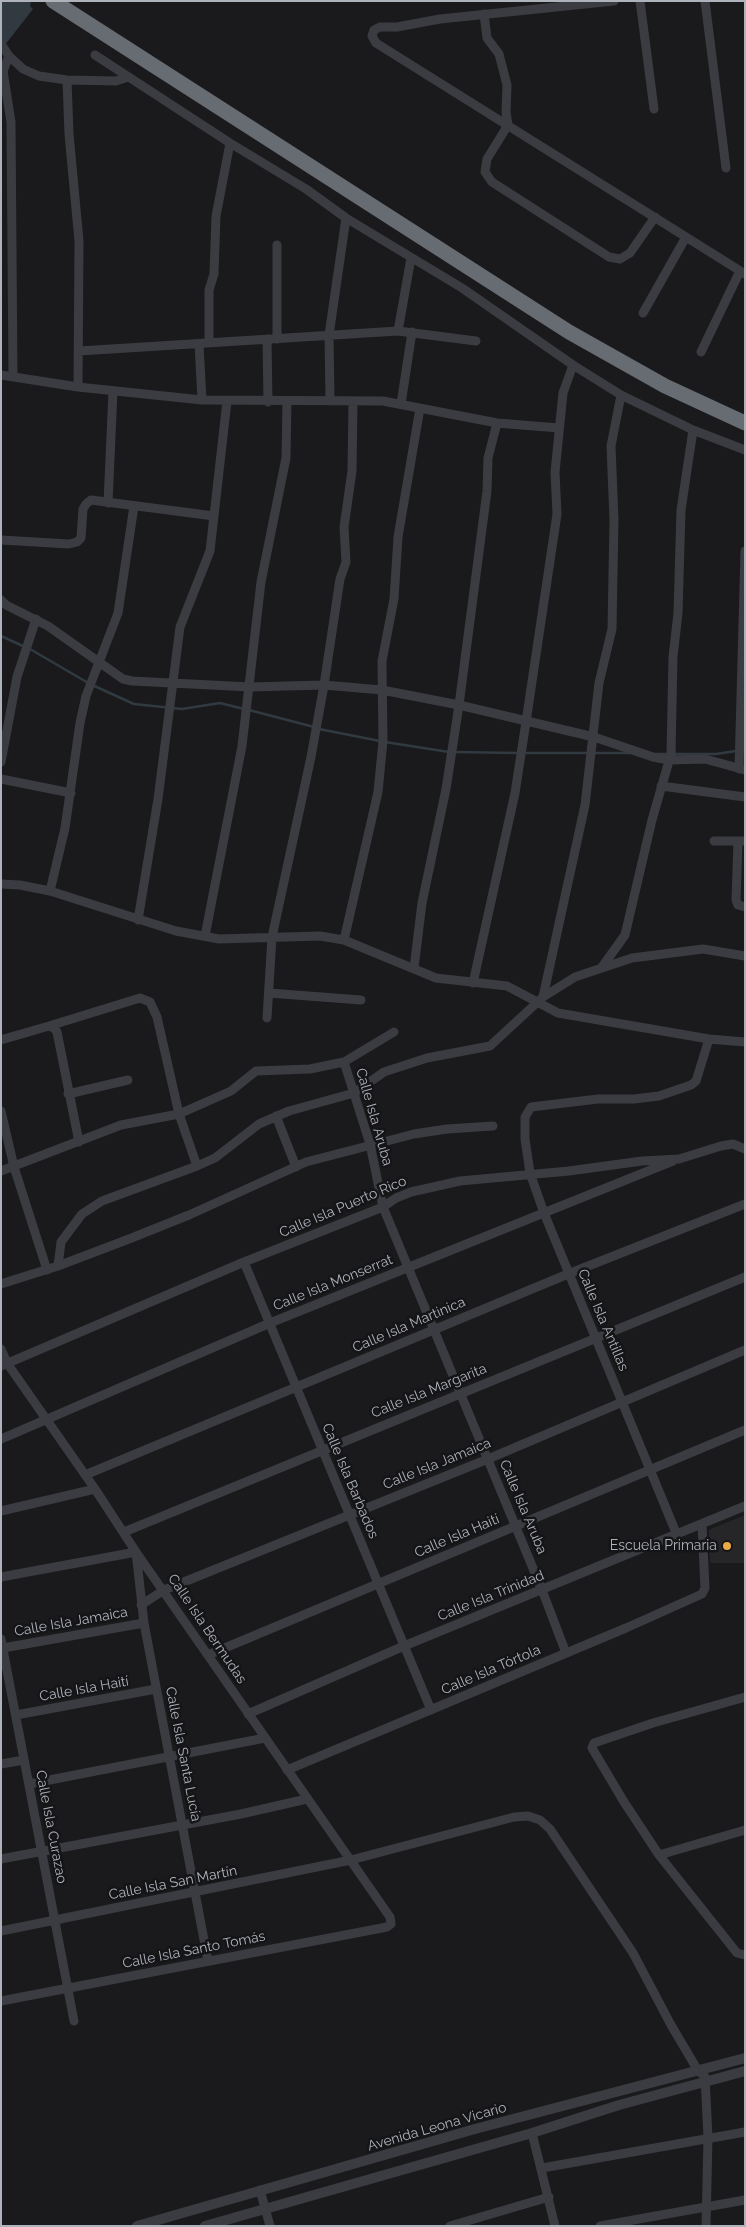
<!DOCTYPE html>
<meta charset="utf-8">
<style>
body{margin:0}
#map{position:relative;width:746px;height:2227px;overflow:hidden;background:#1a1a1c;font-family:Raleway,sans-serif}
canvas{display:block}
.frame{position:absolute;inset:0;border:2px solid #adb2bb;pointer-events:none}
</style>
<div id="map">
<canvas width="746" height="2227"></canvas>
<div class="frame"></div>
</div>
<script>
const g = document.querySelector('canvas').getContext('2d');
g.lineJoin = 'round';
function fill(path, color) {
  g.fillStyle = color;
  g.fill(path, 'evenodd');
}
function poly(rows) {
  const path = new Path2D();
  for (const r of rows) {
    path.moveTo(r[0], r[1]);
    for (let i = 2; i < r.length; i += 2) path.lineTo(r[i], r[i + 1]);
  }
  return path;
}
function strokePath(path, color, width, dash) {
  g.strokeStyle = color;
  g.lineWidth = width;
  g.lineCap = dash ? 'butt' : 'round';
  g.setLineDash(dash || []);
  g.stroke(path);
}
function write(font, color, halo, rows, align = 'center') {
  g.font = font + ' Raleway,sans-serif';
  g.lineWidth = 5;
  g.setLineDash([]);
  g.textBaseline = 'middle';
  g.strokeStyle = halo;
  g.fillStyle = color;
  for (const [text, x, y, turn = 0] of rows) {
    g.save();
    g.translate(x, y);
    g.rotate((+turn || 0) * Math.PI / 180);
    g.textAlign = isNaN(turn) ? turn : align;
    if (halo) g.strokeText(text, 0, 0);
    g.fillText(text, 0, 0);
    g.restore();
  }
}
fill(poly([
 [745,1515,745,1563,710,1563,709,1530]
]), '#262629');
fill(poly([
 [1,1,31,1,30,6,33,9,1,50]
]), '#303a40');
strokePath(poly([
 [1,636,25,647],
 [30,649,90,684,134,704,182,709,220,703,244,709],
 [249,710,314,727],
 [319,729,380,741],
 [385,742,449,752],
 [454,752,519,753],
 [524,753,631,753],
 [657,754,716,754,736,751]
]), '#303a40', 2.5);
strokePath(poly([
 [614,1,440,19,397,27,380,27,374,30,372,36,376,43,745,274],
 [640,1,654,109],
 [705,1,726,168],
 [484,14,487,38,499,54,507,85,506,112,508,125,487,159,485,172,492,182,609,257,620,259,630,253,655,217],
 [1,44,9,56,23,69,39,76,67,80,116,81,128,77],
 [95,55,230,143,306,189,346,218,462,288,573,365,621,395,693,430,745,450],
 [9,56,3,71,11,122,13,377],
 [67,80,69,134,79,241,78,387],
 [277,245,277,339],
 [643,313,686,237],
 [398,331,411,258],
 [267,339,268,402],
 [209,343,209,290,214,274,216,216,230,143],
 [199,344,202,400],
 [79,351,398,331,476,341],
 [701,352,740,271],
 [1,375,78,387,202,400,383,401,497,423,559,428],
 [330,401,329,335,346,218],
 [401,404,412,332],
 [108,503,113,391],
 [1,540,69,544,77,542,81,538,83,509,86,504,91,500,214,516],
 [1,600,6,605,48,626,123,679,132,681,250,687,324,685,382,690,459,705,594,737,653,757,669,760,705,759,745,770],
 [1,762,17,677,36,619],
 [739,769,745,551],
 [1,779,71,793],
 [661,786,745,797],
 [714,841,745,841],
 [738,841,736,900,738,905,745,907],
 [1,884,20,885,50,891,176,931,219,939,320,936,344,940,436,978,507,986,558,1013,709,1039],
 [50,891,65,828,80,723,86,696,118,613,134,506],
 [138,920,158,799,180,627,210,551,227,401],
 [205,936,242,746,261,582,286,458,287,401],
 [344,940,378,792,383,741,382,661,394,599,398,537,420,408],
 [602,967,625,935,652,820,671,754,673,657,678,613,681,510,693,430],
 [414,968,422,903,446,789,459,705,487,491,488,458,497,423],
 [473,983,515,793,526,722,557,514,555,472,563,393,573,365],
 [269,993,361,1000],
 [543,997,585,805,599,683,612,629,614,520,611,446,621,395],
 [267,1018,272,937,311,757,324,685,340,579,346,562,344,527,352,471,353,401],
 [49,1026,140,998,150,1002,157,1017,179,1114,197,1166],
 [1,1040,49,1026,54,1028,57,1032,79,1142],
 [344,1062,370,1144,383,1207,542,1590,566,1653],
 [68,1094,128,1080],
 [1,1111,14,1167,47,1270],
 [276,1116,296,1167],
 [1,1171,121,1125,179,1114,231,1091,256,1071,310,1069,344,1062,394,1032],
 [244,1262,431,1710],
 [58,1266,61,1242,82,1214,102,1201,197,1166,215,1158,259,1124,289,1111,354,1093,384,1072,427,1058,490,1046,543,997,575,977,632,958,703,949,745,956],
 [1,1284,58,1266,129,1239,189,1215,306,1162,414,1134,447,1129,493,1126],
 [1,1349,7,1363,95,1489,136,1552,390,1917,391,1924,387,1927,1,2001],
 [1,1366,244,1262,383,1207,396,1198,411,1192,460,1181,569,1171,642,1161,679,1159,721,1146,733,1144,745,1149],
 [1,1439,270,1323,673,1161],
 [85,1475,568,1274,745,1204],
 [1,1511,95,1489],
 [124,1532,745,1277],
 [677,1535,544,1213,530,1173,525,1139,525,1117,531,1107,598,1099,634,1099,659,1096,691,1085,696,1081,709,1039,745,1042],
 [1,1577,136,1552,144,1623,208,1961],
 [141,1605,164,1590,488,1459,745,1350],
 [1,1639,74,2021],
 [3,1648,144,1623],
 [208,1655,745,1430],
 [745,1697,653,1723,594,1743,592,1748,624,1802,659,1855,737,1953,745,1955],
 [248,1714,404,1646,745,1506],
 [16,1715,156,1689],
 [1,1764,24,1760],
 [287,1770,626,1628,702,1594,705,1588,702,1525],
 [29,1784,265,1738],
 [659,1855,745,1830],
 [1,1859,241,1814,307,1799],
 [1,1931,351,1860,514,1817,528,1816,540,1820,550,1829,633,1953,671,2025,697,2069,705,2077,708,2137,706,2226],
 [532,2133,555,2226],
 [542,2168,745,2132],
 [260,2190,270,2226],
 [450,2226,549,2197],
 [600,2226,745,2200]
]), '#3b3c41', 9);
strokePath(poly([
 [137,2226,475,2129,745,2058],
 [205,2226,532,2133,619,2105,745,2071]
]), '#3b3c41', 10);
strokePath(poly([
 [53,1,569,332,665,386,745,423]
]), '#676b72', 15);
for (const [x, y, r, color] of [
 [727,1546,5,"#eaa944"]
]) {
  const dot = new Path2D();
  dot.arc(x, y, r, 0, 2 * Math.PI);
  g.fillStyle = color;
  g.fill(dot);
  strokePath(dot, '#151517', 2);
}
write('14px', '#adb2bb', '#151517', [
 ["Calle Isla Aruba",374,1117,74],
 ["Calle Isla Puerto Rico",343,1207,-23],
 ["Calle Isla Monserrat",333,1283,-22],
 ["Calle Isla Antillas",603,1320,67],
 ["Calle Isla Martinica",409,1325,-23],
 ["Calle Isla Margarita",429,1391,-22],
 ["Calle Isla Jamaica",437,1464,-22],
 ["Calle Isla Barbados",350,1481,67],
 ["Calle Isla Aruba",523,1507,67],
 ["Calle Isla Haití",457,1536,-23],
 ["Calle Isla Trinidad",491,1596,-22],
 ["Calle Isla Jamaica",71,1622,-10],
 ["Calle Isla Bermudas",207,1629,56],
 ["Calle Isla Tórtola",491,1670,-23],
 ["Calle Isla Haití",84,1689,-10],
 ["Calle Isla Santa Lucía",183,1754,79],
 ["Calle Isla Curazao",51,1827,79],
 ["Calle Isla San Martín",173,1883,-11],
 ["Calle Isla Santo Tomás",194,1950,-11],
 ["Avenida Leona Vicario",437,2127,-16]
]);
write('14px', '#adb2bb', '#151517', [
 ["Escuela Primaria",717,1546]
], 'right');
</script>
